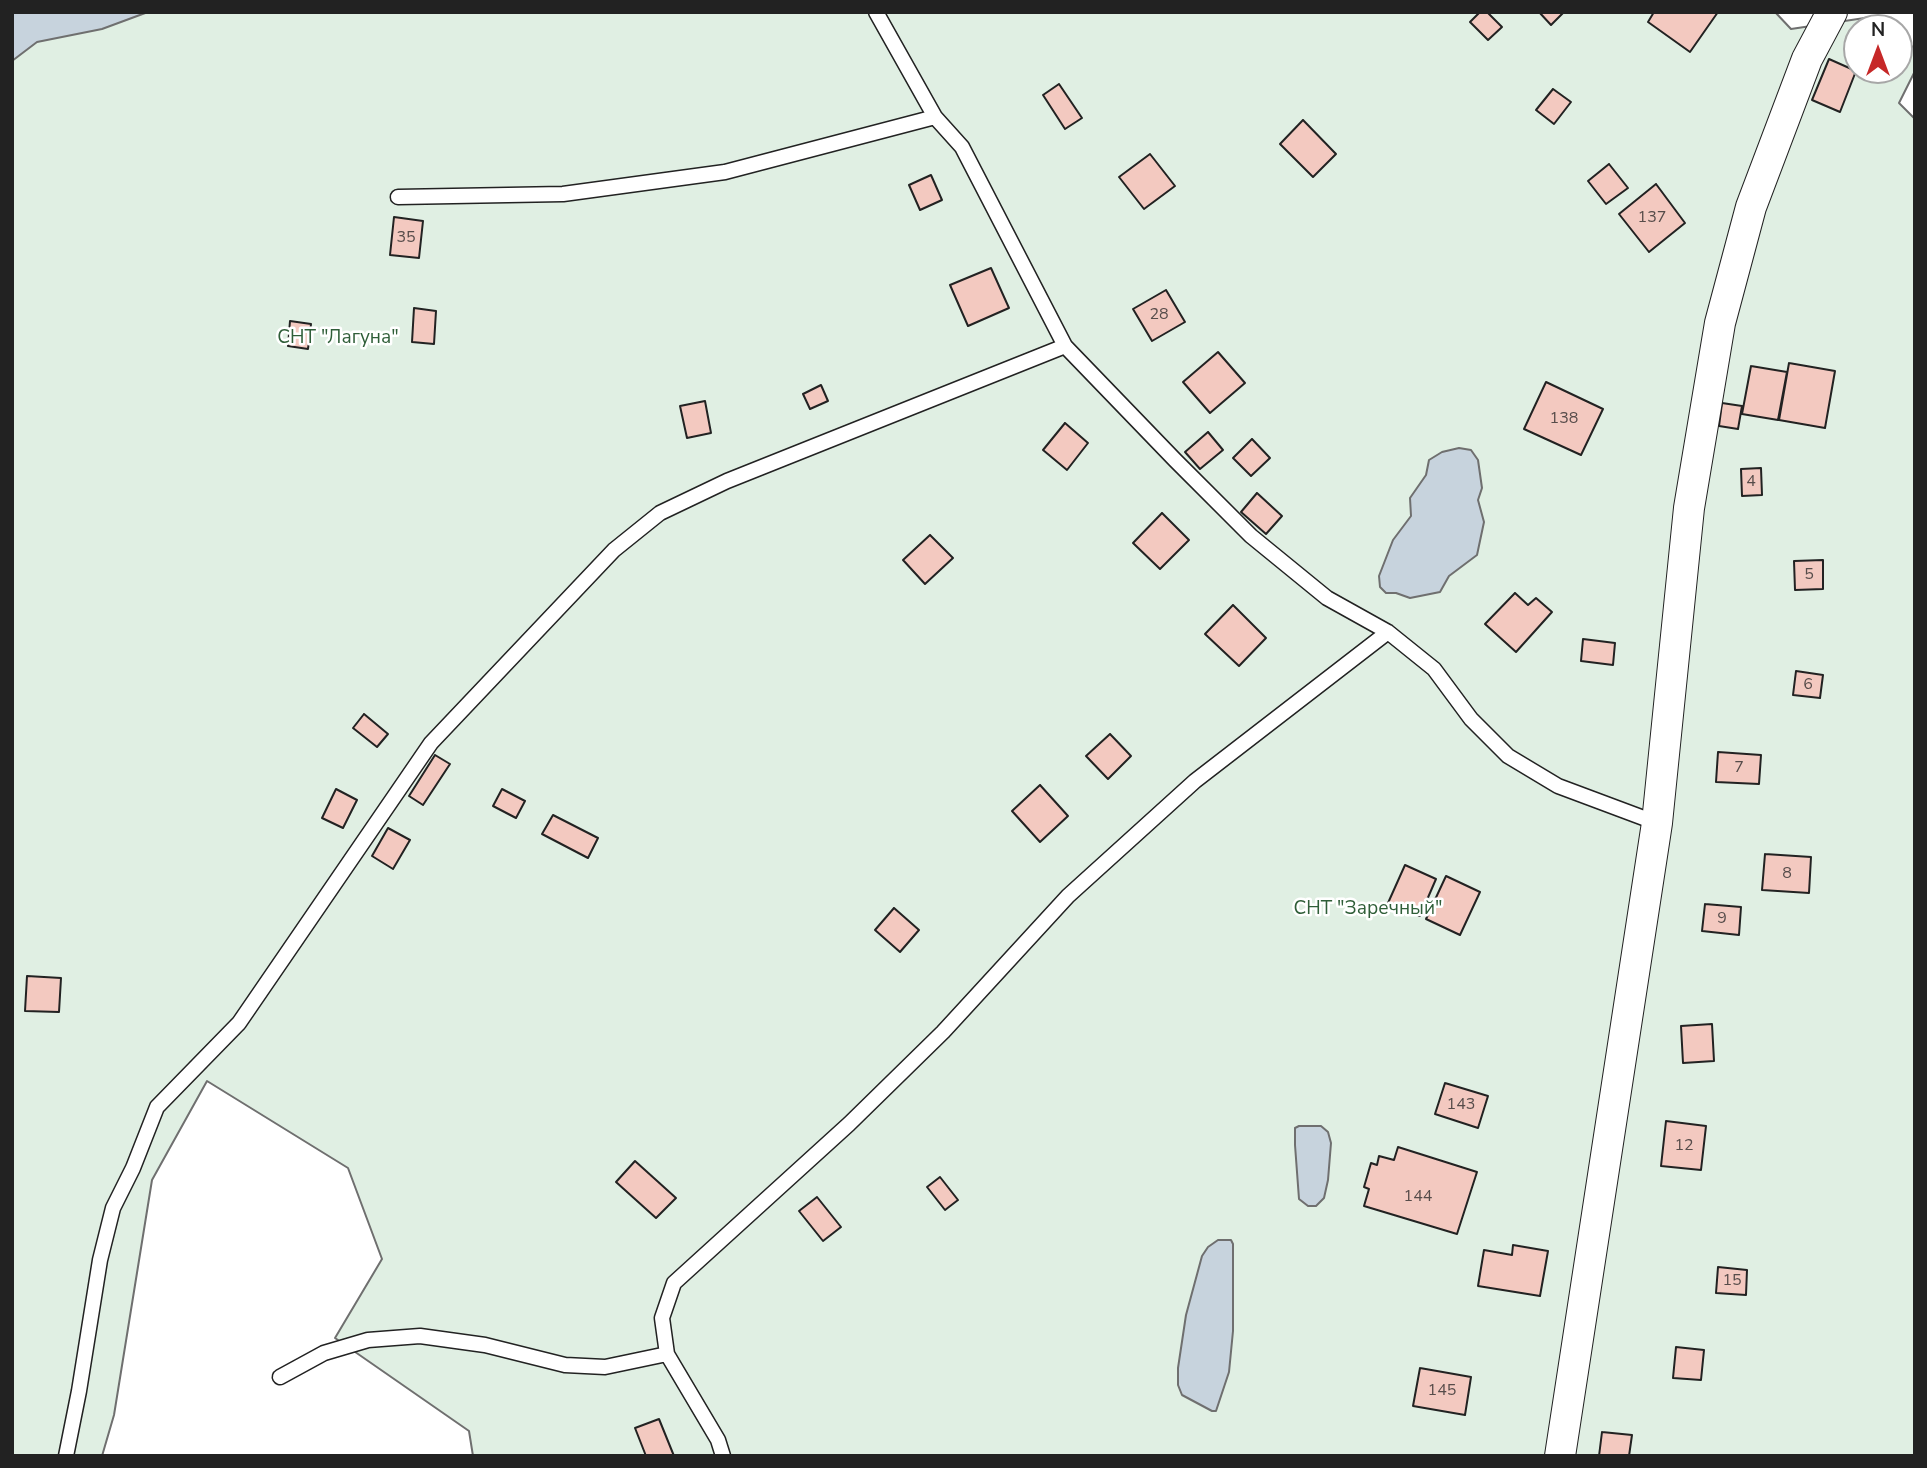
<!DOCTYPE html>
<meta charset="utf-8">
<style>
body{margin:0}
#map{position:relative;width:1927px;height:1468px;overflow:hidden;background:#fff;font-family:"Nunito Sans",sans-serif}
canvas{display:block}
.frame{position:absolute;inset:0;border:14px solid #222;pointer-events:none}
.north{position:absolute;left:1843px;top:14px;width:70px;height:70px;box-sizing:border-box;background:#fff;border:2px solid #a7a7a7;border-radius:50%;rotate:0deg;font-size:19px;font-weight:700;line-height:28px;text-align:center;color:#222}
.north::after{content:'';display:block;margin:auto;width:24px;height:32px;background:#c62828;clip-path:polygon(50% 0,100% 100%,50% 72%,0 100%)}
</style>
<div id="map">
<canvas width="1927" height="1468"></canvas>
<div class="frame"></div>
<div class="north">N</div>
</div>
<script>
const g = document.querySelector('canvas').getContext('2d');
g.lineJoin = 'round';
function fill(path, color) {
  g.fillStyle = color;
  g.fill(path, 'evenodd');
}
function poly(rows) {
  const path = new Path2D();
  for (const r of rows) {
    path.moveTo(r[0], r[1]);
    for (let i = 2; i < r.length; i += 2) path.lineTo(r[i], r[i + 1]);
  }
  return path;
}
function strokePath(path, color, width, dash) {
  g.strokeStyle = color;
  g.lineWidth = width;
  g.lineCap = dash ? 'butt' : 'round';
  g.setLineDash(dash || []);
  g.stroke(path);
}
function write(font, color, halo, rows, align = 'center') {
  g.font = font + ' "Nunito Sans",sans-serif';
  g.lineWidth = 5;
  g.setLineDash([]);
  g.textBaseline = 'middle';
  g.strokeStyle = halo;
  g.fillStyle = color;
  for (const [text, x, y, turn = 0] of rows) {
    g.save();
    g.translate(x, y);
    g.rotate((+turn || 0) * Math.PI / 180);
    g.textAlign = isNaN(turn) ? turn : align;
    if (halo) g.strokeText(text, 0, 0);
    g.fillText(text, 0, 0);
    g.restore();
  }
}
const green = poly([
 [12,12,1775,12,1791,29,1878,16,1892,28,1857,28,1857,70,1899,70,1899,35,1915,49,1915,71,1899,103,1915,119,1915,1456,473,1456,469,1431,335,1338,382,1259,348,1168,207,1081,152,1180,114,1415,102,1456,12,1456,12,12]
]);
fill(green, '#e0efe3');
strokePath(green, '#6f6f6f', 2);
const water = poly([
 [12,12,148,12,102,29,37,42,12,61,12,12],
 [1459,448,1471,450,1478,460,1482,488,1478,500,1484,522,1477,555,1449,576,1440,592,1410,598,1396,593,1386,593,1380,587,1379,576,1393,540,1411,516,1410,498,1426,475,1429,460,1442,452,1459,448],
 [1299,1126,1321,1126,1328,1132,1331,1143,1328,1180,1324,1198,1316,1206,1308,1206,1299,1199,1295,1145,1295,1128,1299,1126],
 [1218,1240,1231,1240,1233,1244,1233,1331,1229,1372,1216,1411,1212,1411,1182,1395,1178,1385,1178,1368,1186,1315,1202,1256,1208,1247,1218,1240]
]);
fill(water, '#c7d3dd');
strokePath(water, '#6f6f6f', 2);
const building = poly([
 [1480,12,1487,12,1502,27,1488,40,1470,22,1480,12],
 [1539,12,1564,12,1551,25,1539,12],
 [1654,12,1718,12,1690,52,1648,22,1654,12],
 [1829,59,1856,71,1840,112,1812,100,1829,59],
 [1059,84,1082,118,1065,129,1043,95,1059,84],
 [1553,89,1571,102,1554,124,1536,110,1553,89],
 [1303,120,1336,154,1313,177,1280,144,1303,120],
 [1150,154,1175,186,1144,209,1119,177,1150,154],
 [1609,164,1628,188,1606,204,1588,181,1609,164],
 [931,175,942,200,920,210,909,185,931,175],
 [1656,184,1685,223,1649,252,1619,214,1656,184],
 [394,217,423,221,419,258,390,255,394,217],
 [991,268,1009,308,968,326,950,285,991,268],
 [1166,290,1185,322,1152,341,1133,309,1166,290],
 [414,308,436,311,434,344,412,342,414,308],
 [290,321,311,324,308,349,288,346,290,321],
 [1218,352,1245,383,1210,413,1183,382,1218,352],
 [1789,363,1835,371,1825,428,1779,420,1789,363],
 [1751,366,1787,372,1778,420,1742,414,1751,366],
 [1546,382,1603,409,1581,455,1524,429,1546,382],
 [821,385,828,401,810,409,803,394,821,385],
 [705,401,711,433,687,438,680,406,705,401],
 [1722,403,1742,406,1738,429,1719,426,1722,403],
 [1065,423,1088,443,1067,470,1043,450,1065,423],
 [1208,432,1223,450,1200,469,1185,452,1208,432],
 [1252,439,1270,458,1251,476,1233,458,1252,439],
 [1761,468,1762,495,1742,496,1741,469,1761,468],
 [1257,493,1282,516,1266,534,1241,512,1257,493],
 [1162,513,1189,540,1160,569,1133,543,1162,513],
 [930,535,953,558,925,584,903,560,930,535],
 [1823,560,1823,589,1795,590,1794,561,1823,560],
 [1515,593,1528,605,1536,598,1552,612,1516,652,1485,624,1515,593],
 [1233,605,1266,638,1239,666,1205,634,1233,605],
 [1583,639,1615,643,1613,665,1581,661,1583,639],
 [1796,671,1823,675,1820,698,1793,695,1796,671],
 [364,714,388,734,377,747,353,728,364,714],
 [1110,734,1131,756,1108,779,1086,756,1110,734],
 [1718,752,1761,755,1759,784,1716,782,1718,752],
 [435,755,450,764,423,805,409,796,435,755],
 [1040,785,1068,816,1040,842,1012,811,1040,785],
 [336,789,357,800,343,828,322,818,336,789],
 [502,789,525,801,516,818,493,806,502,789],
 [553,815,598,838,588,858,542,834,553,815],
 [388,828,410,840,393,869,372,856,388,828],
 [1765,854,1811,857,1809,893,1762,890,1765,854],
 [1405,865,1436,879,1420,916,1388,903,1405,865],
 [1446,876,1480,892,1460,935,1426,919,1446,876],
 [1705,904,1741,907,1739,935,1702,931,1705,904],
 [894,908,919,930,900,952,875,930,894,908],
 [27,976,61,978,59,1012,25,1011,27,976],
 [1712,1024,1714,1061,1683,1063,1681,1026,1712,1024],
 [1445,1083,1488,1096,1478,1128,1435,1114,1445,1083],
 [1666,1121,1706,1126,1701,1170,1661,1166,1666,1121],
 [1398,1147,1477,1172,1457,1234,1364,1206,1369,1189,1364,1187,1371,1163,1377,1165,1379,1156,1394,1160,1398,1147],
 [635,1161,676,1198,656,1218,616,1182,635,1161],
 [940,1177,958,1200,945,1210,927,1187,940,1177],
 [817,1197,841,1227,823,1241,799,1211,817,1197],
 [1513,1245,1548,1251,1540,1296,1478,1286,1484,1250,1512,1255,1513,1245],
 [1718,1267,1747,1270,1746,1295,1716,1293,1718,1267],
 [1676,1347,1704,1350,1701,1380,1673,1378,1676,1347],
 [1420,1368,1471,1377,1465,1415,1413,1406,1420,1368],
 [659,1419,674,1456,646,1456,635,1428,659,1419],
 [1602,1432,1632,1435,1629,1456,1599,1456,1602,1432]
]);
fill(building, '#f3c9c0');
strokePath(building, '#222', 2);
const service = poly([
 [876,12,935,117,962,147,1065,346,1175,460,1251,536,1327,598,1388,632,1434,669,1471,719,1508,756,1558,786,1657,823],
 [398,197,563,194,725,172,935,117],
 [280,1377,324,1353,368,1340,420,1336,485,1345,565,1365,605,1367,667,1354],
 [66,1456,79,1391,100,1260,113,1208,133,1168,157,1107,239,1023,431,743,614,550,660,513,727,481,1065,346],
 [723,1456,718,1440,667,1354,662,1318,674,1283,849,1124,943,1032,1068,896,1195,781,1388,632]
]);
const minor = poly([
 [1560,1456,1657,823,1689,508,1720,323,1751,207,1807,59,1832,12]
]);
strokePath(service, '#222', 17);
strokePath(minor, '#222', 32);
strokePath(service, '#fff', 14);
strokePath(minor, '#fff', 30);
write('16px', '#564c4a', null, [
 ["137",1652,218],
 ["35",406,238],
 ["28",1159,315],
 ["138",1564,419],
 ["4",1751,482],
 ["5",1809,575],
 ["6",1808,685],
 ["7",1739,768],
 ["8",1787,874],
 ["9",1722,919],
 ["143",1461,1105],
 ["12",1684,1146],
 ["144",1418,1197],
 ["15",1732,1281],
 ["145",1442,1391]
]);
write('19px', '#2f5e38', '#fff', [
 ["СНТ \"Лагуна\"",338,338],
 ["СНТ \"Заречный\"",1368,909]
]);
</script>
